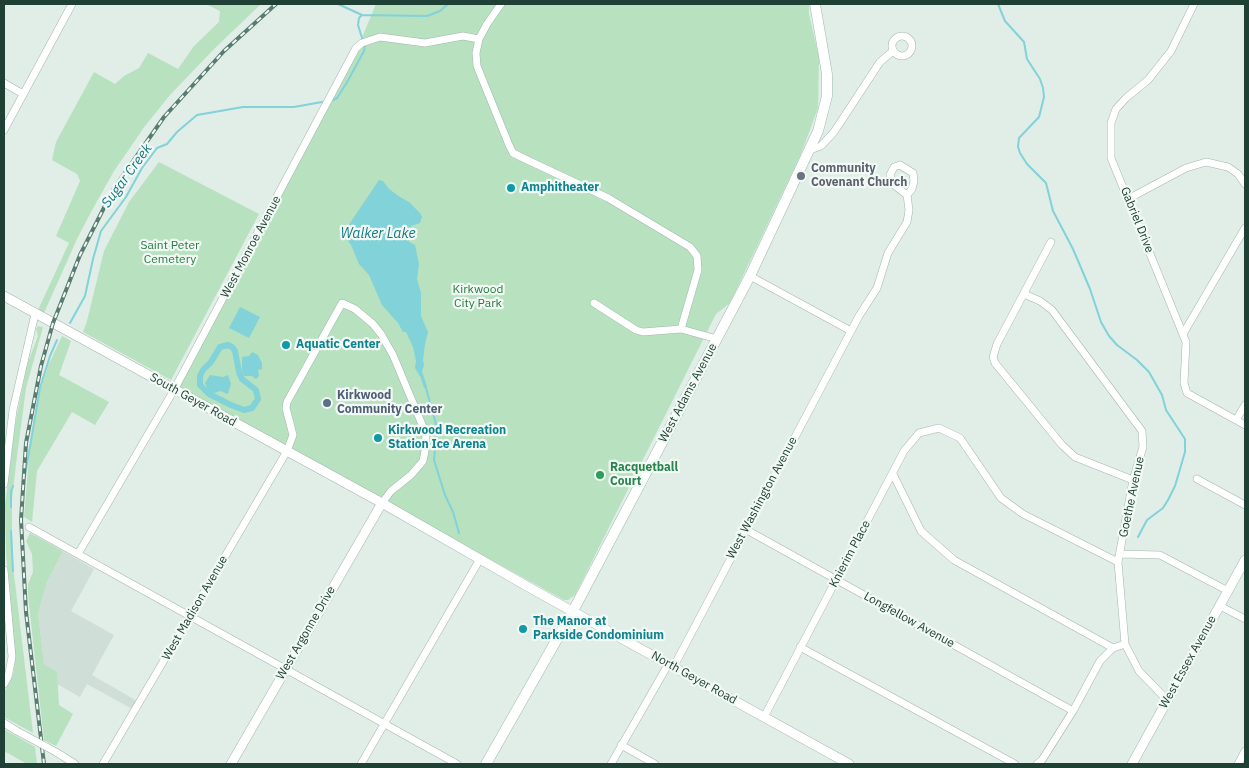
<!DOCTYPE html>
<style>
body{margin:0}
#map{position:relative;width:1249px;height:768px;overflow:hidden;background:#e1ede7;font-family:"IBM Plex Sans",sans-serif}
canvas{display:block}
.frame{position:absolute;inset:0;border:5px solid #1f4135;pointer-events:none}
</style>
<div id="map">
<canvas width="1249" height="768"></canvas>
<div class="frame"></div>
</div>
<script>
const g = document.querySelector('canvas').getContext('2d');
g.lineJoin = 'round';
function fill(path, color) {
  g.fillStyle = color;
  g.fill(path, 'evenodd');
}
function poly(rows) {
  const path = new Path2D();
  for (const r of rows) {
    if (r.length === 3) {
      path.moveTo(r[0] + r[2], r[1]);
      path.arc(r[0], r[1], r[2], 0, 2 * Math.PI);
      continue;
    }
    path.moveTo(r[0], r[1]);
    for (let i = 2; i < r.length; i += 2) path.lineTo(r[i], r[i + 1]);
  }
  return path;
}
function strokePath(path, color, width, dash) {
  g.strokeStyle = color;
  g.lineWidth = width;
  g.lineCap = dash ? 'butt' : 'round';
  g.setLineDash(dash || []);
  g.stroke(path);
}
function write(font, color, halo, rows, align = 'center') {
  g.font = font + ' "IBM Plex Sans",sans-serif';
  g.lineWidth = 4.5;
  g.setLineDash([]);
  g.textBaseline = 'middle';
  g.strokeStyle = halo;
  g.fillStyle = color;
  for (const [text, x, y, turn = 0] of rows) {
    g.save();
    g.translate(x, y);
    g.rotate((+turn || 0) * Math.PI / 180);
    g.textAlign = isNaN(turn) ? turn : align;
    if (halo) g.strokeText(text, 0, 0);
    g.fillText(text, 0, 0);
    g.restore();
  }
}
fill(poly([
 [63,551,94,569,71,611,114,635,92,675,137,701,132,709,87,684,80,697,57,684,57,672,44,665,38,613,47,582]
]), '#cfded6');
fill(poly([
 [206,4,261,4,215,48,170,95,145,126,114,171,91,212,77,239,44,313,38,310,69,243,56,236,80,181,77,174,52,160,56,142,94,72,115,84,124,76,139,68,148,53,178,69,194,46,219,22,220,11],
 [376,4,809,4,809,14,819,58,818,108,801,154,730,303,716,314,575,595,568,600,564,600,185,392,181,388,181,384,356,52],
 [159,162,259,214,171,380,83,332,87,321,104,251,129,202],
 [38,326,43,327,26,388,16,464,12,500,12,533,13,566,33,733,4,717,4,692,13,675,15,662,6,552,5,505,15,425,27,365,38,336,36,329],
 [62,336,71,341,59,375,109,402,95,425,72,412,37,471,32,522,24,517,31,436,38,398,48,366],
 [30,533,63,551,47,582,38,613,44,664,57,672,59,705,73,714,56,746,44,740,28,595,28,584,33,572,32,554,26,541],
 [4,729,35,747,37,764,27,764,4,751]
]), '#b7e1bf');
fill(poly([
 [379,180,383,181,389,189,400,197,409,202,420,213,422,217,420,223,411,226,407,233,409,242,415,245,419,264,417,279,421,293,421,316,428,332,425,344,423,360,424,365,422,371,427,387,426,388,424,388,421,378,415,368,416,361,413,347,406,332,403,332,398,323,382,305,369,275,359,264,351,245,345,237,346,229],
 [240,307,260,317,249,338,229,328],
 [252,352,258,355,262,363,262,369,258,370,259,376,256,379,252,376,244,376,242,371,242,357,249,356],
 [210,375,223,377,228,375,231,384,228,393,227,394,221,391,214,393,208,390,205,383]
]), '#82d2d9');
strokePath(poly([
 [338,4,362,15,427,16,440,11,448,4],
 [998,4,1005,21,1024,42,1027,59,1040,79,1043,88,1044,97,1039,117,1019,138,1018,147,1020,153,1027,164,1046,183,1053,211,1073,249,1090,289,1101,322,1109,336,1117,345,1137,360,1149,372,1162,395,1166,410,1185,439,1185,452,1175,486,1168,500,1163,508,1147,520,1138,537],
 [362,15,359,18,358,25,363,41],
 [333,100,337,98,346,84,364,51,365,45],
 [70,323,85,296,93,259,101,231,126,197,142,168,157,148,167,144,177,132,197,115,243,107,294,107,322,102],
 [426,388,437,428,434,460,445,495,453,512,459,533],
 [25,476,40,388,50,356,57,340],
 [11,507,11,491,13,486],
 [11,531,13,571]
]), '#82d2d9', 2);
strokePath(poly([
 [228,345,232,347,235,351,239,372,242,379,256,390,258,399,252,408,244,410,231,405,209,394,200,385,200,376,203,370,211,362,220,347,228,345]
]), '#82d2d9', 6);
const minor = poly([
 [501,4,487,24,479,39,476,53,477,66,509,145,513,153,521,157,608,198,690,247,697,256,698,270,681,329],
 [1194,4,1171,51,1148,80,1126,98,1116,109,1111,123,1111,158,1186,342,1184,383,1187,393,1245,425],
 [902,46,10],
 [4,83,23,94],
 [4,130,72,4],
 [810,150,821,146,834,132,880,62,893,51],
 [900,165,913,173,914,181,912,189,907,195,893,184,890,175,894,167,900,165],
 [1128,199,1186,168,1206,162,1228,167,1238,174,1245,184],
 [1051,242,997,344,993,357,995,363,1062,445,1075,457,1133,480],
 [750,276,851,331],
 [1024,294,1040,301,1052,310,1142,431,1143,447,1133,480,1118,562,1125,644,1139,671,1167,700],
 [594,303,636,330,643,332,681,329,717,339],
 [1183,334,1245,228],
 [1236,420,1245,405],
 [893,474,921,531,954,560,1113,648],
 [1197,479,1245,505],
 [4,484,13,410,35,314],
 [29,527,457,764],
 [745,529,1073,711],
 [78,554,174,390,356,48,362,43,380,37,425,43,463,36,479,39],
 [1120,554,1160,555,1228,591],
 [4,570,12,657,8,677,4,684],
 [1220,606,1245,619],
 [800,647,1015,764],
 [674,666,859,316,877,288,888,253,907,222,909,210,907,195],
 [764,717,904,451,919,433,939,428,960,438,1001,498,1023,514,1118,562],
 [4,723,17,731],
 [621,745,655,764],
 [56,752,75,764],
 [103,764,287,451,293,435,286,408,287,402,342,303,355,309,373,324,381,334,393,355,426,434,425,451,423,461,411,475,391,491,382,503],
 [361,764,480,559],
 [611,764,669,663],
 [1037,764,1042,760,1073,711,1100,661,1113,648,1125,644],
 [1238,764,1245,751]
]);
const tertiary = poly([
 [4,296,382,503,532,589,849,764],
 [231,764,382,503],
 [1132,764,1245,560]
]);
const secondary = poly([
 [486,764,573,611,750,276,818,131,827,96,827,74,815,4]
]);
strokePath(minor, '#a3b6ae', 8);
strokePath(tertiary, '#a3b6ae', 10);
strokePath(secondary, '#9ebbae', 11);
strokePath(minor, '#fff', 7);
strokePath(tertiary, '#fff', 9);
strokePath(secondary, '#fff', 10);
const rail = poly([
 [44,764,26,612,21,520,26,443,41,366,53,323,80,255,113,190,164,117,224,51,276,4]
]);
strokePath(rail, '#597c70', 4);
strokePath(rail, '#f2f9f5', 2, [5.5]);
const minorBridge = poly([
 [17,731,56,752]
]);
strokePath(minorBridge, '#a3b6ae', 8, []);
strokePath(minorBridge, '#fff', 7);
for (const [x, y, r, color] of [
 [801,176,5,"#6b7280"],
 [511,188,5,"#0f9aa8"],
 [286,345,5,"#0f9aa8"],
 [327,403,5,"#5c6f8a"],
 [378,438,5,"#0f9aa8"],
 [600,475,5,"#2e9e5b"],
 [523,629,5,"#0f9aa8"]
]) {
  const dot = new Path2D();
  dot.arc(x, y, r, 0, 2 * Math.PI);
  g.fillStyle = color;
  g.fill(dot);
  strokePath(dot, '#f2f9f5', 2);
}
write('bold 12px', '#5b616d', '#f2f9f5', [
 ["Community",811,169],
 ["Covenant Church",811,183]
], 'left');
write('bold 12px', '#0d838f', '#f2f9f5', [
 ["Amphitheater",521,188],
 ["Aquatic Center",296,345],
 ["Kirkwood Recreation",388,431],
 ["Station Ice Arena",388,445],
 ["The Manor at",533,622],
 ["Parkside Condominium",533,636]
], 'left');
write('12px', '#1f4135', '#f2f9f5', [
 ["Gabriel Drive",1137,220,68],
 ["West Monroe Avenue",251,247,-62],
 ["West Adams Avenue",688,393,-62],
 ["South Geyer Road",193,400,29],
 ["Goethe Avenue",1132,497,-78],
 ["West Washington Avenue",762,498,-62],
 ["Knierim Place",850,554,-62],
 ["West Madison Avenue",195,608,-60],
 ["Longfellow Avenue",909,620,29],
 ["West Argonne Drive",306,633,-60],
 ["West Essex Avenue",1188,662,-61],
 ["North Geyer Road",694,678,29]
]);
write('12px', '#247c40', '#f2f9f5', [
 ["Saint Peter",170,246],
 ["Cemetery",170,260],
 ["Kirkwood",478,290],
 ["City Park",478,304]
]);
write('bold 12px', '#4e5e75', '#f2f9f5', [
 ["Kirkwood",337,396],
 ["Community Center",337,410]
], 'left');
write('bold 12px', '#27864d', '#f2f9f5', [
 ["Racquetball",610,468],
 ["Court",610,482]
], 'left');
write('italic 14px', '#127984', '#f2f9f5', [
 ["Sugar Creek",127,176,-54],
 ["Walker Lake",378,234]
]);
</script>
